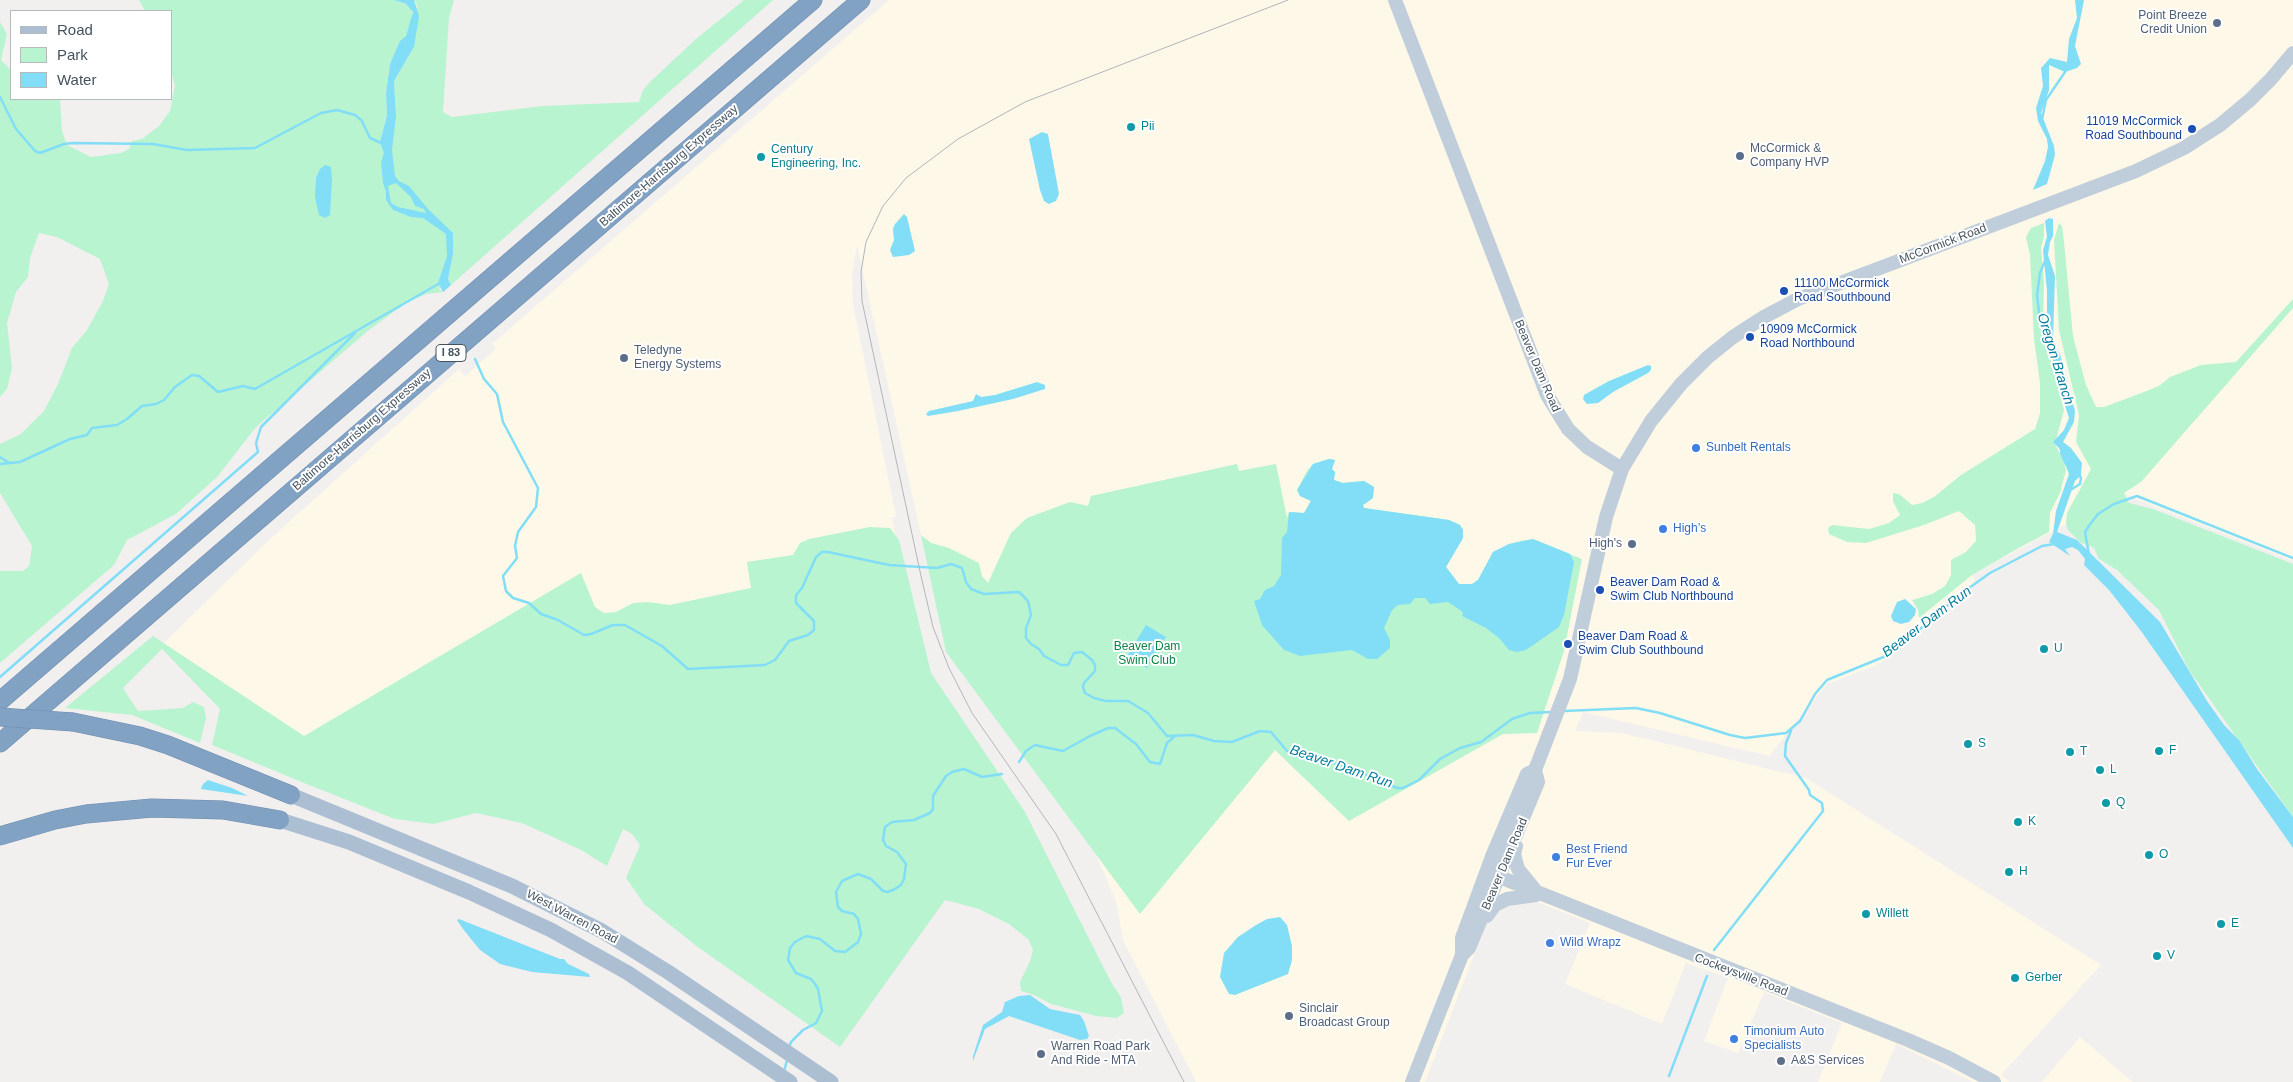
<!DOCTYPE html>
<meta charset="utf-8">
<style>
body{margin:0}
#map{position:relative;width:2293px;height:1082px;overflow:hidden;background:#f2efef;font-family:Arial,sans-serif}
canvas{display:block}
.legend{position:absolute;left:10px;top:10px;width:162px;height:90px;box-sizing:border-box;background:#fff;border:1px solid #b5babf;margin:0;padding:6px 9px;list-style:none;font-size:15px;color:#45535f}
.legend li{display:flex;align-items:center;gap:10px;height:25px}
.legend b{width:25px;border:1px solid #b5babf}
</style>
<div id="map">
<canvas width="2293" height="1082"></canvas>
<ul class="legend">
<li><b style="height:6px;background:#acbfd2"></b>Road</li>
<li><b style="height:14px;background:#b9f4d0"></b>Park</li>
<li><b style="height:14px;background:#81def6"></b>Water</li>
</ul>
</div>
<script>
const g = document.querySelector('canvas').getContext('2d');
g.lineJoin = 'round';
function fill(path, color) {
  g.fillStyle = color;
  g.fill(path, 'evenodd');
}
function poly(rows) {
  const path = new Path2D();
  for (const r of rows) {
    path.moveTo(r[0], r[1]);
    for (let i = 2; i < r.length; i += 2) path.lineTo(r[i], r[i + 1]);
  }
  return path;
}
function strokePath(path, color, width, dash) {
  g.strokeStyle = color;
  g.lineWidth = width;
  g.lineCap = dash ? 'butt' : 'round';
  g.setLineDash(dash || []);
  g.stroke(path);
}
function write(font, color, halo, rows, align = 'center') {
  g.font = font + ' Arial,sans-serif';
  g.lineWidth = 4;
  g.setLineDash([]);
  g.textBaseline = 'middle';
  g.strokeStyle = halo;
  g.fillStyle = color;
  for (const [text, x, y, turn = 0] of rows) {
    g.save();
    g.translate(x, y);
    g.rotate((+turn || 0) * Math.PI / 180);
    g.textAlign = isNaN(turn) ? turn : align;
    if (halo) g.strokeText(text, 0, 0);
    g.fillText(text, 0, 0);
    g.restore();
  }
}
fill(poly([
 [889,0,2293,0,2293,561,2123,494,1972,574,1975,582,1913,634,1886,659,1875,666,1827,684,1769,756,1583,712,1575,731,1622,733,1806,778,2101,965,2001,1075,2010,1082,1973,1082,1896,1044,1880,1082,1818,1082,1842,1023,1764,992,1738,1053,1704,1041,1728,978,1686,963,1662,1024,1565,984,1590,923,1535,901,1507,902,1486,924,1425,1082,1196,1082,1123,940,1116,901,1094,850,1140,913,1275,750,1349,821,1503,734,1537,733,1582,560,1533,539,1521,541,1509,544,1493,552,1478,580,1472,584,1459,584,1445,567,1463,538,1460,525,1449,520,1363,508,1363,505,1369,502,1364,481,1343,483,1334,480,1329,459,1313,464,1307,471,1300,496,1311,500,1304,513,1287,520,1276,464,1239,471,1237,464,1091,496,1088,506,1070,502,1027,518,1011,533,988,583,949,548,931,543,921,535,857,245,852,276,853,305,896,516,892,518,896,539,747,562,751,588,578,624,311,757,163,644,269,540,459,369,465,376,496,349,492,344],
 [2080,1037,2121,1072,2133,1082,2042,1082]
]), '#fef8e8');
fill(poly([
 [139,0,394,0,405,4,411,7,413,17,406,36,390,64,386,93,387,115,382,134,396,116,394,81,413,49,415,39,417,5,414,0,454,0,449,18,443,112,452,117,542,106,639,102,643,90,652,80,696,39,744,0,773,0,451,285,448,279,449,272,439,289,443,292,426,294,406,303,369,330,256,427,218,476,176,514,127,540,114,565,0,663,0,571,23,571,29,566,32,546,0,493,0,444,21,434,44,411,58,384,72,348,87,330,103,301,109,284,100,259,57,237,39,233,30,258,28,277,16,292,7,323,12,368,7,389,0,397,0,22,7,34,1,60,11,70,11,99,60,99,62,131,67,145,91,157,121,153,129,149,132,141,142,139,159,126,170,111,175,86,171,71,171,11,145,11],
 [2044,223,2044,236,2041,248,2044,281,2043,332,2064,410,2055,444,2064,462,2066,470,2060,493,2050,513,2049,532,2015,550,1972,575,1919,618,1918,610,1912,600,1932,594,1945,586,1951,575,1951,560,1966,552,1976,541,1975,525,1959,511,1924,525,1866,543,1847,542,1829,534,1828,528,1832,525,1869,529,1889,523,1900,515,1893,501,1893,493,1899,494,1912,505,1922,503,1934,497,1961,475,2035,429,2040,413,2040,383,2034,339,2030,255,2026,237,2031,228],
 [2059,223,2062,226,2064,242,2073,336,2086,385,2096,407,2104,407,2144,392,2159,386,2170,377,2201,365,2236,362,2293,299,2293,308,2141,482,2124,493,2129,503,2153,509,2293,564,2293,817,2189,670,2159,610,2117,570,2099,559,2094,548,2080,542,2068,530,2066,524,2067,513,2091,469,2076,442,2079,415,2059,330,2054,240],
 [1329,459,1335,460,1332,469,1335,472,1334,480,1343,483,1364,481,1374,487,1373,498,1363,505,1364,508,1449,520,1460,525,1463,530,1463,538,1446,567,1459,584,1472,584,1478,580,1493,552,1509,544,1521,541,1533,539,1582,559,1564,651,1537,733,1503,734,1349,821,1275,750,1140,914,946,652,921,535,931,543,949,548,979,563,982,576,988,583,1011,533,1027,518,1070,502,1088,506,1091,496,1237,464,1239,471,1276,464,1287,518,1289,512,1304,513,1311,501,1300,496,1297,490,1307,471,1313,464],
 [870,527,890,528,899,540,931,673,1025,812,1111,982,1121,997,1124,1013,1117,1018,1096,1016,1051,1004,1034,995,1021,991,1020,982,1030,961,1033,950,1029,940,1009,924,979,909,945,900,840,1047,695,945,644,904,626,878,640,845,632,834,623,829,607,866,581,850,522,823,476,813,434,824,395,819,309,785,212,745,220,709,162,649,123,688,138,711,183,708,193,702,204,707,206,718,200,743,132,715,65,708,153,636,304,736,581,573,595,607,604,613,616,612,633,603,648,602,670,605,751,588,747,562,793,555,800,543,809,539]
]), '#b9f4d0');
fill(poly([
 [394,0,414,0,419,16,414,47,394,81,396,116,392,150,395,176,399,181,409,186,428,209,453,233,453,253,448,279,451,285,443,292,438,283,447,256,446,234,423,218,411,217,393,210,386,200,386,192,383,183,381,162,384,153,380,142,387,115,386,93,390,64,400,41,406,36,413,12,406,4],
 [396,183,411,197,415,206,424,209,426,213,398,207,391,203,388,186],
 [2075,0,2084,0,2075,46,2081,64,2077,68,2065,72,2049,65,2049,90,2041,113,2054,146,2055,155,2047,184,2033,190,2045,161,2048,147,2047,139,2038,121,2036,108,2043,86,2041,68,2050,58,2067,62,2069,39,2077,18],
 [1042,132,1048,134,1059,194,1056,201,1049,204,1044,201,1040,190,1029,139],
 [325,165,331,167,332,180,330,215,325,218,319,215,315,197,316,178,320,169],
 [904,214,907,217,915,251,909,255,893,257,890,250,894,240,893,229,895,224],
 [2049,218,2053,219,2053,236,2050,242,2048,255,2055,276,2053,340,2060,354,2075,411,2074,422,2063,442,2071,448,2082,463,2081,475,2075,481,2057,532,2077,540,2160,622,2207,701,2224,725,2239,740,2257,769,2293,817,2293,848,2141,631,2109,590,2084,565,2085,559,2078,550,2072,547,2065,549,2070,556,2049,542,2053,534,2056,511,2069,474,2059,448,2053,442,2064,430,2069,418,2060,390,2047,336,2047,291,2043,250,2047,237,2045,221],
 [1648,365,1651,366,1651,370,1648,373,1613,392,1598,403,1587,404,1583,399,1584,395,1609,381],
 [1037,382,1045,385,1045,389,1013,399,958,411,928,416,926,414,929,411,973,401,976,394,981,397,995,395],
 [1329,459,1335,460,1332,469,1335,472,1334,480,1343,483,1364,481,1374,487,1373,498,1363,505,1364,508,1449,520,1460,525,1463,530,1463,538,1446,567,1459,584,1472,584,1478,580,1493,552,1509,544,1533,539,1570,554,1574,562,1570,583,1564,615,1559,627,1526,650,1517,652,1509,650,1499,638,1486,628,1462,616,1463,612,1448,602,1430,604,1425,598,1415,598,1410,604,1398,605,1392,610,1384,628,1390,640,1390,648,1377,659,1368,659,1352,650,1300,656,1284,650,1262,625,1254,601,1260,599,1265,590,1274,586,1281,575,1282,538,1287,532,1289,512,1304,513,1311,501,1300,496,1297,490,1313,464],
 [1905,599,1916,609,1915,615,1909,622,1901,624,1893,621,1891,616,1897,602],
 [1146,625,1166,637,1147,668,1127,656],
 [208,780,232,788,248,796,201,789,203,784],
 [1280,917,1287,925,1292,946,1292,960,1288,974,1235,995,1229,994,1220,977,1224,953,1238,937,1256,925,1267,919],
 [459,919,560,959,564,959,568,964,589,974,590,977,532,972,500,964,480,950,463,929,457,920],
 [1030,995,1050,1009,1080,1015,1084,1021,1089,1036,1087,1039,1080,1040,1009,1016,985,1029,973,1061,973,1056,983,1025,1002,1012,1005,1002,1019,996]
]), '#81def6');
strokePath(poly([
 [2080,13,2082,0],
 [0,97,16,129,35,151,40,153,64,144,73,143,153,144,187,150,255,148,321,113,337,110,355,115,362,121,370,138,381,143],
 [2042,119,2046,100,2067,69],
 [2045,261,2040,273,2037,295,2039,313,2048,340],
 [475,359,484,379,497,394,503,422,538,488,536,507,518,532,515,546,517,558,503,576,506,591,513,598,529,603,541,614,558,620,584,635,591,634,613,625,625,625,662,646,688,669,765,665,775,660,789,641,808,635,814,630,814,621,796,603,796,595,802,588,816,557,822,552,828,552,889,565,937,568,951,564,962,568,966,582,971,589,984,594,1019,592,1028,601,1031,615,1026,628,1026,638,1031,644,1039,649,1044,656,1061,665,1068,665,1074,653,1082,652,1092,660,1095,665,1095,671,1084,683,1083,687,1085,693,1094,698,1106,701,1128,701,1148,713,1167,736,1193,735,1214,741,1232,742,1260,731,1271,732,1287,751,1348,767,1397,788,1403,788,1419,780,1440,759,1460,748,1481,742,1512,719,1530,713,1551,712],
 [2061,453,2066,464,2078,472,2081,478,2080,484,2072,489],
 [0,457,9,463],
 [0,464,20,462,70,439,87,435,92,428,117,425,127,419,142,406,156,404,164,400,175,387,192,375,199,376,218,392,243,386,255,389,440,283],
 [2089,555,2085,532,2091,523,2098,514,2114,504,2137,496,2293,558],
 [0,677,258,452,256,443,261,427,355,333],
 [1564,711,1636,708,1660,713,1730,735,1745,738,1786,733,1800,721,1815,694,1827,680,1886,656,1905,642,1962,593,1990,573,2042,546,2054,544],
 [1019,762,1026,751,1035,745,1063,751,1090,736,1108,728,1115,728,1136,744,1150,762,1160,764,1167,743,1174,737],
 [1714,950,1823,811,1822,803,1810,795,1809,790,1785,756,1786,743,1791,731],
 [789,1047,791,1042,803,1030,816,1023,822,1011,818,989,815,984,811,979,796,973,788,960,790,948,795,942,806,936,820,939,835,951,845,952,858,942,861,934,858,919,854,914,842,911,838,907,836,892,842,881,858,874,871,879,883,891,888,892,895,889,901,885,904,879,906,864,897,852,886,846,883,840,885,827,892,822,914,820,930,813,933,809,933,796,946,776,952,772,964,769,982,777,1002,774],
 [784,1072,787,1060],
 [1669,1076,1707,976]
]), '#81def6', 2.5);
const highway = poly([
 [0,701,813,0],
 [73,722,140,736,168,745,291,795],
 [0,743,861,0],
 [0,836,55,820,86,814,152,808,223,810,280,820]
]);
strokePath(highway, '#6d8db0', 19);
strokePath(poly([
 [1395,0,1547,395,1568,429,1587,447,1622,469],
 [1516,846,1514,854,1518,869,1535,890],
 [1487,872,1908,1040,1949,1058,1994,1082],
 [1487,916,1495,905,1507,899,1536,895],
 [1462,955,1469,948,1538,782,1535,770,1570,679,1606,517,1622,469,1651,421,1681,384,1708,357,1733,337,1764,317,1798,299,2136,171,2184,148,2220,125,2250,100,2271,79,2293,53],
 [1412,1082,1462,955,1462,938,1493,854,1527,774,1535,770]
]), '#c0cddb', 14);
strokePath(poly([
 [291,795,512,886,602,931,668,972,831,1082],
 [280,820,349,842,469,892,551,930,628,973,790,1082]
]), '#acbfd2', 15);
strokePath(highway, '#82a2c4', 18);
strokePath(poly([
 [1184,1082,1056,834,972,713,949,668,933,627,921,576,862,301,861,272,866,242,883,206,906,178,958,139,1025,102,1288,0]
]), '#b1b5bb', 1);
const highwayBridge = poly([
 [0,717,73,722]
]);
strokePath(highwayBridge, '#6d8db0', 19, []);
strokePath(highwayBridge, '#82a2c4', 18);
for (const [x, y, r, color] of [
 [2217,23,5,"#5c6f8a"],
 [1131,127,5,"#0f9aa8"],
 [2192,129,5,"#1a4fb4"],
 [1740,156,5,"#5c6f8a"],
 [761,157,5,"#0f9aa8"],
 [1784,291,5,"#1a4fb4"],
 [1750,337,5,"#1a4fb4"],
 [624,358,5,"#5c6f8a"],
 [1696,448,5,"#3f7fe0"],
 [1663,529,5,"#3f7fe0"],
 [1632,544,5,"#5c6f8a"],
 [1600,590,5,"#1a4fb4"],
 [1568,644,5,"#1a4fb4"],
 [2044,649,5,"#0f9aa8"],
 [1968,744,5,"#0f9aa8"],
 [2159,751,5,"#0f9aa8"],
 [2070,752,5,"#0f9aa8"],
 [2100,770,5,"#0f9aa8"],
 [2106,803,5,"#0f9aa8"],
 [2018,822,5,"#0f9aa8"],
 [2149,855,5,"#0f9aa8"],
 [1556,857,5,"#3f7fe0"],
 [2009,872,5,"#0f9aa8"],
 [1866,914,5,"#0f9aa8"],
 [2221,924,5,"#0f9aa8"],
 [1550,943,5,"#3f7fe0"],
 [2157,956,5,"#0f9aa8"],
 [2015,978,5,"#0f9aa8"],
 [1289,1016,5,"#5c6f8a"],
 [1734,1039,5,"#3f7fe0"],
 [1041,1054,5,"#5c6f8a"],
 [1781,1061,5,"#5c6f8a"]
]) {
  const dot = new Path2D();
  dot.arc(x, y, r, 0, 2 * Math.PI);
  g.fillStyle = color;
  g.fill(dot);
  strokePath(dot, '#fff', 2);
}
for (const [x, y, w] of [
 [451,353,30]
]) {
  const box = new Path2D();
  box.roundRect(x - w / 2, y - 8.5, w, 17, 4);
  g.fillStyle = '#fff';
  g.fill(box);
  strokePath(box, '#45535f', 1);
}
write('bold 11px', '#45535f', null, [
 ["I 83",451,353]
]);
write('12px', '#4e5e75', '#fff', [
 ["Point Breeze",2207,16,"right"],
 ["Credit Union",2207,30,"right"],
 ["McCormick &",1750,149],
 ["Company HVP",1750,163],
 ["Teledyne",634,351],
 ["Energy Systems",634,365],
 ["High's",1622,544,"right"],
 ["Sinclair",1299,1009],
 ["Broadcast Group",1299,1023],
 ["Warren Road Park",1051,1047],
 ["And Ride - MTA",1051,1061],
 ["A&S Services",1791,1061]
], 'left');
write('12px', '#164399', '#fff', [
 ["11019 McCormick",2182,122,"right"],
 ["Road Southbound",2182,136,"right"],
 ["11100 McCormick",1794,284],
 ["Road Southbound",1794,298],
 ["10909 McCormick",1760,330],
 ["Road Northbound",1760,344],
 ["Beaver Dam Road &",1610,583],
 ["Swim Club Northbound",1610,597],
 ["Beaver Dam Road &",1578,637],
 ["Swim Club Southbound",1578,651]
], 'left');
write('12px', '#0d838f', '#fff', [
 ["Pii",1141,127],
 ["Century",771,150],
 ["Engineering, Inc.",771,164],
 ["U",2054,649],
 ["S",1978,744],
 ["F",2169,751],
 ["T",2080,752],
 ["L",2110,770],
 ["Q",2116,803],
 ["K",2028,822],
 ["O",2159,855],
 ["H",2019,872],
 ["Willett",1876,914],
 ["E",2231,924],
 ["V",2167,956],
 ["Gerber",2025,978]
], 'left');
write('12px', '#45535f', '#fff', [
 ["Baltimore-Harrisburg Expressway",669,166,-41],
 ["McCormick Road",1943,244,-21],
 ["Beaver Dam Road",1537,366,67],
 ["Baltimore-Harrisburg Expressway",362,430,-41],
 ["Beaver Dam Road",1505,864,-67],
 ["West Warren Road",572,917,28],
 ["Cockeysville Road",1741,975,21]
]);
write('12px', '#366cbe', '#fff', [
 ["Sunbelt Rentals",1706,448],
 ["High’s",1673,529],
 ["Best Friend",1566,850],
 ["Fur Ever",1566,864],
 ["Wild Wrapz",1560,943],
 ["Timonium Auto",1744,1032],
 ["Specialists",1744,1046]
], 'left');
write('12px', '#0c8548', '#fff', [
 ["Beaver Dam",1147,647],
 ["Swim Club",1147,661]
]);
write('italic 14px', '#037e9f', '#fff', [
 ["Oregon Branch",2055,359,73],
 ["Beaver Dam Run",1927,622,-37],
 ["Beaver Dam Run",1341,767,19]
]);
</script>
